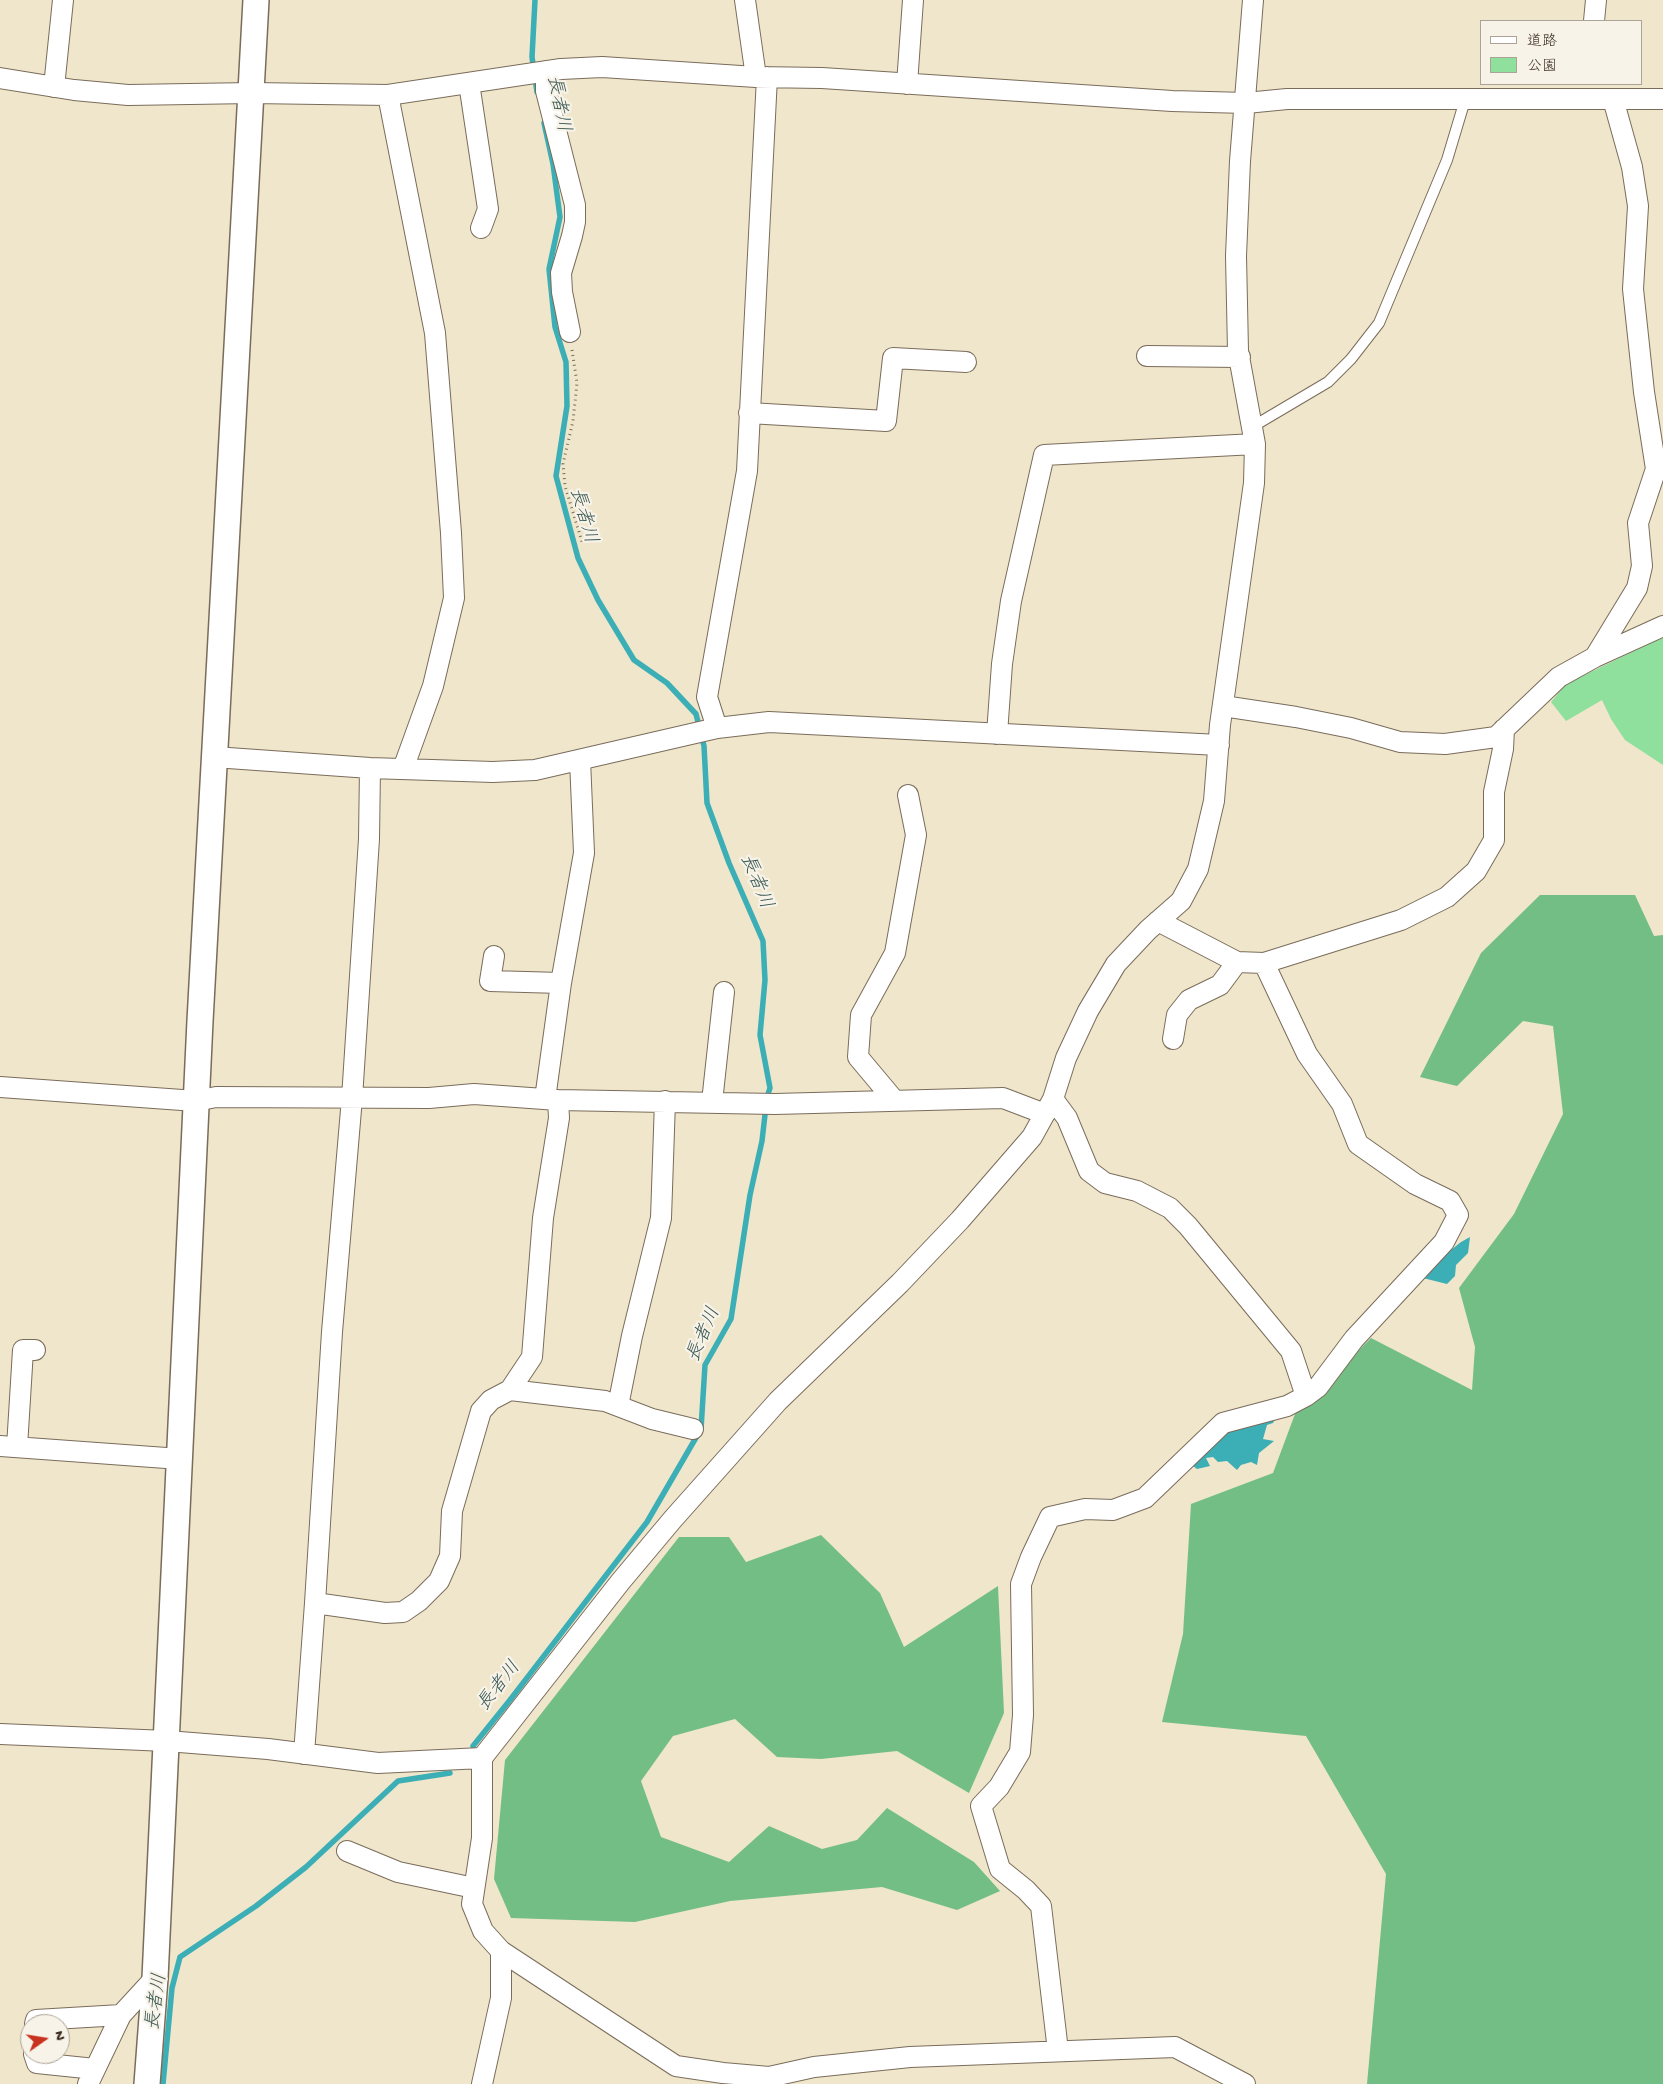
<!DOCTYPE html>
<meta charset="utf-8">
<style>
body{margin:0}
#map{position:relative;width:1663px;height:2084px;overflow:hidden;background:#efe6cb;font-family:"Gochi Hand","Klee One",sans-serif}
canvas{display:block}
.legend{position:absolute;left:1480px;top:20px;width:162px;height:65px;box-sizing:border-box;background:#f7f3e8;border:1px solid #aca397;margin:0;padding:6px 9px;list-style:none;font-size:15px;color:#3b2a1e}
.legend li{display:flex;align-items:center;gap:10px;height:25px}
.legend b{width:25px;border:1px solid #aca397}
.north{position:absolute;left:20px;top:2014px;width:50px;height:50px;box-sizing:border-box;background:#f7f3e8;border:1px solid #aca397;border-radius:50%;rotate:77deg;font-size:14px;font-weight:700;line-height:20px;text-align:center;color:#3b2a1e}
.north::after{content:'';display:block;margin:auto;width:18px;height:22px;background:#c8321e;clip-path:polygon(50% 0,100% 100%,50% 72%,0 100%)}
</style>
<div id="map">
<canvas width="1663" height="2084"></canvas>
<ul class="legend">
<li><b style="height:6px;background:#fff"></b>道路</li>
<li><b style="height:14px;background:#8fdf9d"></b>公園</li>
</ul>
<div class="north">N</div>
</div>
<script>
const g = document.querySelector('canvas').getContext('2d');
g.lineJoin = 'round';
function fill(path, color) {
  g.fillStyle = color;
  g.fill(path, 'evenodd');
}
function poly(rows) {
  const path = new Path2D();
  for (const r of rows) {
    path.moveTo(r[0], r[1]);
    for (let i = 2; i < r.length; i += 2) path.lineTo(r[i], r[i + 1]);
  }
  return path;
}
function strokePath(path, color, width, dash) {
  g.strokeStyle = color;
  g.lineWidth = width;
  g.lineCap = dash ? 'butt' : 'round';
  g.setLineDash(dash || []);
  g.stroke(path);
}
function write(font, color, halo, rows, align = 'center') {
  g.font = font + ' "Gochi Hand","Klee One",sans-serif';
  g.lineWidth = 4.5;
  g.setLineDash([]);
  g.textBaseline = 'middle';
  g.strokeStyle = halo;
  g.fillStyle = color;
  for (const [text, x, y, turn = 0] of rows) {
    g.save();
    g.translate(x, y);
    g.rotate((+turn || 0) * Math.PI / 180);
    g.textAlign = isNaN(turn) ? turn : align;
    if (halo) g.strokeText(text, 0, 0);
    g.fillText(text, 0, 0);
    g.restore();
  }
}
fill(poly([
 [1663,637,1663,765,1625,740,1611,719,1602,700,1566,721,1551,702,1566,684]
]), '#8fdf9d');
fill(poly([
 [1540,895,1635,895,1654,936,1663,935,1663,2084,1367,2084,1386,1874,1306,1736,1162,1722,1183,1634,1191,1504,1273,1473,1295,1414,1371,1338,1472,1390,1475,1347,1459,1288,1514,1214,1563,1114,1553,1026,1523,1021,1457,1086,1420,1077,1481,953],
 [821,1535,880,1593,904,1647,998,1586,1004,1713,969,1793,897,1751,821,1759,777,1757,735,1719,673,1736,641,1781,661,1837,729,1862,769,1826,822,1849,857,1840,887,1808,974,1862,1000,1891,957,1910,882,1887,730,1901,635,1922,511,1918,494,1879,505,1760,679,1537,729,1537,746,1562]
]), '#73be84');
fill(poly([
 [1470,1237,1468,1253,1456,1265,1455,1276,1447,1284,1423,1278,1441,1258,1461,1242],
 [1276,1417,1273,1423,1267,1425,1263,1439,1274,1441,1259,1453,1257,1465,1251,1462,1241,1465,1237,1470,1227,1461,1218,1462,1213,1457,1206,1458,1210,1466,1197,1469,1193,1466,1183,1470,1227,1429]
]), '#3caeb5');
strokePath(poly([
 [535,0,532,57,537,92],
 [473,1746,510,1700,647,1522,701,1429,705,1365,731,1319,750,1195,762,1141,767,1097,770,1088,760,1035,765,980,763,941,729,863,707,803,704,746,696,714,667,683,634,660,598,600,578,558,556,476,567,406,566,362,555,327,549,269,560,217,553,164,544,123],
 [163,2084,172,1988,180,1957,256,1906,306,1867,398,1781,450,1773]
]), '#3caeb5', 5.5);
const service = poly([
 [1252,427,1328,382,1351,359,1379,323,1447,160,1465,100]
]);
const minor = poly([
 [745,0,756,77],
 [1594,21,1596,0],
 [546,71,546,91,575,205,575,222,572,236,561,273,562,292,570,332],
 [0,78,74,90,128,95,252,93,388,95,561,69,602,67,756,77,822,78,1172,101,1246,103,1287,99,1663,99],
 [469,83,488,209,481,228],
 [907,84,913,0],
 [54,87,63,0],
 [388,95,435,333,451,533,454,598,433,686,403,769],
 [1147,356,1240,357],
 [749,413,886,421,893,358,966,362],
 [1595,657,1663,626],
 [1223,706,1296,717,1351,728,1400,742,1445,744,1496,737,1559,677,1595,657,1637,588,1642,566,1638,523,1656,469,1644,392,1633,289,1638,206,1632,167,1613,99],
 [717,728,707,697,747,471,767,77],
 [997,734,1002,664,1011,601,1044,455,1255,444],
 [214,757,370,768,493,772,535,770,717,728,769,722,1219,745],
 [1158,921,1237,962,1264,963,1401,920,1447,897,1476,871,1494,840,1494,792,1503,749,1504,729],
 [494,956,490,981,561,983],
 [1264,963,1307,1054,1342,1104,1358,1144,1415,1184,1450,1201,1458,1215,1444,1242,1354,1339,1318,1387,1306,1396],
 [1173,1039,1177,1015,1189,1000,1220,985,1237,962],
 [0,1087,196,1101,216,1097,429,1098,474,1094,558,1100,775,1104,1003,1098,1045,1114],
 [545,1099,561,983,584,853,580,760],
 [1053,1099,1067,1118,1089,1171,1105,1183,1137,1191,1170,1208,1188,1226,1291,1351,1306,1396,1287,1406,1223,1423,1145,1498,1113,1510,1085,1509,1050,1517,1031,1557,1021,1584,1023,1715,1020,1752,999,1787,981,1806,1000,1869,1026,1890,1041,1906,1058,2051],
 [894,1100,858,1057,861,1015,895,953,916,835,908,795],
 [712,1102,724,992],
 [510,1390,605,1401,652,1419,693,1429],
 [618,1406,632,1336,661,1218,665,1101],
 [0,1446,180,1459],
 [17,1447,23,1350,35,1350],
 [315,1603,332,1332,352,1098,369,839,370,768],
 [0,1734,167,1741,268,1749,378,1763,482,1758],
 [304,1754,315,1603,385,1613,403,1612,419,1601,439,1581,450,1556,452,1511,481,1411,491,1400,510,1390,532,1357,543,1218,559,1118,558,1100],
 [347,1851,398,1872,474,1888],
 [501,1951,676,2066,723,2073,769,2077,814,2067,910,2057,1175,2047,1245,2084],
 [35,2024,36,2020,121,2015],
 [34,2054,37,2063,95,2069],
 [88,2084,121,2015,155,1978],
 [482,2084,501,1998,501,1951,483,1931,472,1904,482,1838,482,1758,621,1581,673,1519,778,1401,900,1283,960,1220,1032,1137,1053,1099,1066,1058,1088,1011,1116,964,1148,930,1181,901,1198,869,1214,801,1220,725,1254,483,1255,444,1238,351,1236,256,1240,161,1253,0]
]);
const tertiary = poly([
 [147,2084,155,1978,200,1021,256,0]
]);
strokePath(service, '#7a6c5b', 12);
strokePath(minor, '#7a6c5b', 22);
strokePath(tertiary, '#7a6c5b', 28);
strokePath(poly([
 [572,350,577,383,573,421,563,464,565,486,583,545]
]), '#7a6c5b', 3, [1, 4]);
strokePath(service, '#fff', 10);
strokePath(minor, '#fff', 20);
strokePath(tertiary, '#fff', 25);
write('italic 19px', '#3b5853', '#f7f3e8', [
 ["長者川",557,104,79],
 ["長者川",582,516,74],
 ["長者川",755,882,68],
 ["長者川",705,1335,-67],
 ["長者川",500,1687,-52],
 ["長者川",158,2002,-82]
]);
</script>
